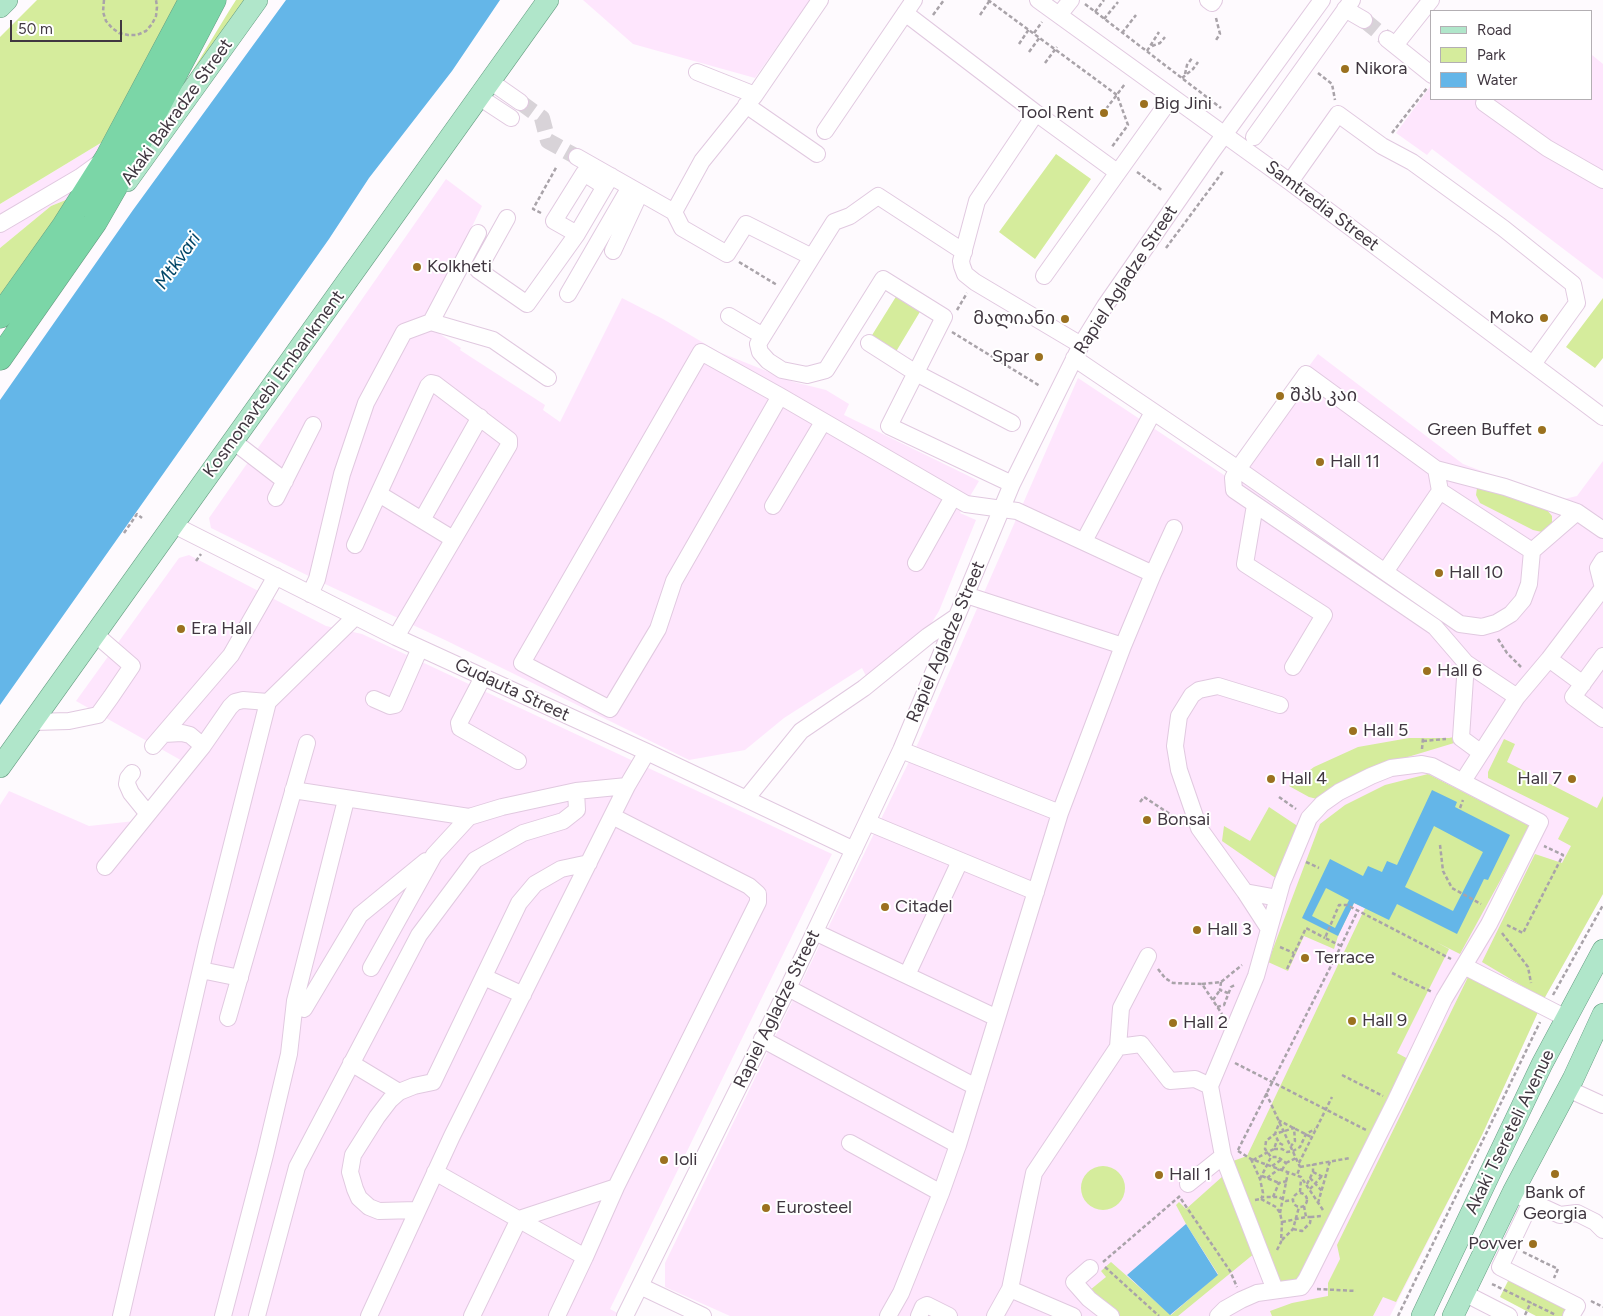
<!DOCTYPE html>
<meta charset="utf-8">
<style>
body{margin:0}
#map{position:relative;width:1603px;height:1316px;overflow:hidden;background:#fefafe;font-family:Figtree,sans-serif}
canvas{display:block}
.legend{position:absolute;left:1430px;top:10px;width:162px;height:90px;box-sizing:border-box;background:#fff;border:1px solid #b3afb3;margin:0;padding:6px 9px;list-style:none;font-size:15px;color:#403740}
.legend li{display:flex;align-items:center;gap:10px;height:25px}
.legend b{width:25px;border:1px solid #b3afb3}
.scale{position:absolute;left:10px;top:20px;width:112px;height:22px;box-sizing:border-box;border:2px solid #403740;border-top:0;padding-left:6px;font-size:15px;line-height:18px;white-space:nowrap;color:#403740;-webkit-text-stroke:4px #fff;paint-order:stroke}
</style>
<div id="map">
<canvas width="1603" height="1316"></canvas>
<ul class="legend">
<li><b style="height:6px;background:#b0e6ca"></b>Road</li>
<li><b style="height:14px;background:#d5ec9c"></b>Park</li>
<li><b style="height:14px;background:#64b6e8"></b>Water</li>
</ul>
<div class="scale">50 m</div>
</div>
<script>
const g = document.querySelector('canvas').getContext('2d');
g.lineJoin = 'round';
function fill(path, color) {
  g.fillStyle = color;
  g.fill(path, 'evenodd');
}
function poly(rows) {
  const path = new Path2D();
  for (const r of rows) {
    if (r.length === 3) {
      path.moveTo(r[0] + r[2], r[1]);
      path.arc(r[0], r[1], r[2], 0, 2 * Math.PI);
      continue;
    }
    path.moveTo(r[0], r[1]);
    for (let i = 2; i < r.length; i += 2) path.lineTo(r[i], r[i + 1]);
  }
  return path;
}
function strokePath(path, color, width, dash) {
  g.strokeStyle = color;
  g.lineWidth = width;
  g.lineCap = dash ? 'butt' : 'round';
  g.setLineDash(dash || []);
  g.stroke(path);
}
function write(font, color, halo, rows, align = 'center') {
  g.font = font + ' Figtree,"Noto Sans Georgian",sans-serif';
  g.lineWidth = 4;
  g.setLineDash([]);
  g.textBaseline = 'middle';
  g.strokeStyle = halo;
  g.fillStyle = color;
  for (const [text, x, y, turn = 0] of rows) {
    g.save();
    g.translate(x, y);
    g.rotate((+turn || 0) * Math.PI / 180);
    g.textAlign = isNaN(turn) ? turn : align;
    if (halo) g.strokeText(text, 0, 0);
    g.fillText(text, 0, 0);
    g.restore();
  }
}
fill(poly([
 [583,0,810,0,755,78,633,44],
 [1592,55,1603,64,1603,279,1432,149,1427,155,1396,133,1432,84,1432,99,1592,99],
 [104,141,78,195,51,206,0,248,0,204],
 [446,179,482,206,425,324,461,348,460,350,545,405,543,410,560,422,622,298,663,319,719,352,794,382,826,390,849,404,844,415,979,481,960,513,976,520,939,611,926,632,868,680,862,668,784,718,745,750,689,760,445,640,325,584,211,528,209,518],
 [1318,354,1463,464,1511,482,1564,499,1577,496,1603,461,1603,894,1544,999,1482,1135,1390,1316,730,1316,665,1287,665,1263,919,741,1078,378,1227,477],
 [189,555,326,626,362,634,832,854,610,1309,623,1316,0,1316,0,805,9,791,89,826,144,820,193,767,76,701,179,558]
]), '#fee6fd');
fill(poly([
 [37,0,184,0,104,141,0,204,0,37],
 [236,0,249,0,173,103,229,11],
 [1056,154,1091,179,1035,259,999,232],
 [78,195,0,303,0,248,51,206],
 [897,295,921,310,894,355,869,340],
 [1603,298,1603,358,1595,368,1566,347],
 [1483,483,1547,510,1552,516,1552,523,1542,532,1533,530,1480,503,1476,495,1477,488],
 [1463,735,1464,740,1388,763,1317,799,1309,797,1289,786,1314,767,1358,747,1409,738,1449,738],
 [1504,739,1515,744,1507,762,1597,808,1603,796,1603,894,1544,999,1482,962,1535,854,1562,863,1571,846,1558,839,1569,818,1488,778,1488,772],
 [1428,774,1530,826,1460,954,1436,942,1449,949,1397,1053,1412,1061,1299,1280,1284,1284,1280,1281,1233,1161,1247,1156,1365,908,1354,903,1338,936,1334,949,1304,936,1288,971,1268,962,1320,824,1345,805,1385,785],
 [1269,807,1299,827,1277,879,1222,841,1224,826,1250,841],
 [1470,973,1539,1010,1482,1135,1396,1302,1383,1297,1373,1316,1272,1316,1270,1311,1292,1303,1328,1296,1328,1283,1340,1259,1337,1245],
 [1103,1188,22],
 [1223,1176,1255,1253,1178,1316,1120,1316,1090,1290,1106,1277,1101,1271,1111,1262,1171,1315,1218,1274,1186,1224,1176,1205,1179,1202,1186,1209],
 [1509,1279,1566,1309,1562,1316,1536,1316,1500,1297]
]), '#d5ec9c');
fill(poly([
 [286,0,500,0,452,71,369,178,329,239,0,705,0,400,133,210],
 [1432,790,1457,802,1455,807,1510,835,1488,880,1484,879,1457,934,1397,904,1389,920,1354,903,1338,936,1302,918,1330,859,1363,876,1368,866,1382,872,1387,861,1397,865],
 [1434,826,1483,852,1453,911,1405,887],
 [1326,888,1349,900,1335,928,1312,916],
 [1186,1224,1218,1275,1170,1315,1127,1275]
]), '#64b6e8');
strokePath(poly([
 [1364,20,1387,39],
 [520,102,542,118,548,141,577,157]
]), '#d8d3d8', 16, [16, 8]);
const minor = poly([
 [1038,0,1290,182,1603,417],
 [1208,0,1212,3,1214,0],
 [1345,9,1364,20],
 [905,13,1036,113,1117,172],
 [1059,15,1071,0],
 [1387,39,1432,75],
 [1400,39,1431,0],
 [697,72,755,95],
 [490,81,520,102],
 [479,97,511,118],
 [1484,103,1547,148,1603,180],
 [746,105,817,154],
 [1036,113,977,201,961,261,962,266,965,274,975,282,1081,345],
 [825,131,914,0],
 [1254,137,1352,0],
 [577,157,674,212,702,161,755,95,820,0],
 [1290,182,1338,114,1382,146,1412,162,1503,228,1573,284,1577,303,1533,364],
 [674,212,682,228,727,254,746,224,812,257,834,222,850,216,878,196,964,252],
 [507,218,478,270,527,304,577,234,611,176],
 [0,224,80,177,98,164],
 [577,234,554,221,584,173,601,184],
 [613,251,640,193],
 [812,257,758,344,760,352,768,361,782,370,807,375,826,370,883,279,944,317,889,426,1012,484],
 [1044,276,1171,98],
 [568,294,630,187],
 [729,316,763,336],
 [431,322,493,340,548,378],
 [869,343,916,373,1012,423],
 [1074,358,1238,469,1233,478,1234,490,1435,627,1466,663,1517,697],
 [780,396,674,581,658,629,610,709,522,663,701,352,780,396,966,504,1017,511,1153,574],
 [233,441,285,481],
 [1436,469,1505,487,1577,512],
 [1440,491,1532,551,1577,512,1603,530],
 [379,494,453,539],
 [276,498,313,425],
 [1255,505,1245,564,1324,615,1293,667],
 [773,506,823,422],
 [422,520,480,417],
 [174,525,396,637,647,752,854,850],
 [1084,541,1153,412],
 [355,545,428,386,431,383,435,384,509,440,509,445,396,637],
 [1603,560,1598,568,1603,588],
 [916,563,953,497],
 [1385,572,1440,491,1436,469,1306,374,1238,469,1385,572,1460,624,1482,627,1496,623,1511,614,1523,600,1529,584,1532,551],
 [310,594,317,579,342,474,366,403,404,332,431,322,478,233],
 [966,595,1123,646],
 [1603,656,1573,697,1603,719],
 [1549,659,1583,684],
 [1466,663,1461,738,1480,752],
 [483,677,459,723,460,728,518,761],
 [374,699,390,706,395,705,420,648],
 [33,722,69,721,98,715,111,697,132,666,95,634],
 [164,734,182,733,190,735,203,746],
 [153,746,231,655,276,576],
 [901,750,1060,813],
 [132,773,128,778,127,784,131,793,148,814],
 [1463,781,1517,697,1549,659,1602,589],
 [293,790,469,817],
 [746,799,801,731,864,688,928,636,956,617],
 [867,822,1036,892],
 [105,867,203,746,230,707,235,702,243,700,268,702],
 [1245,892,1199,828,1179,770,1175,746,1179,716,1192,695,1199,690,1218,686,1280,705],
 [1269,929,1245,892,1278,898],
 [815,932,997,1018],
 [1464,966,1566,1018],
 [371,968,434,855,469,817,502,807,576,791,627,786,647,752],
 [201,970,240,978],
 [907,975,960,861],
 [484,977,523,995],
 [788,988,976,1087],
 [304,1009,360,915,426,861],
 [228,1018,307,743],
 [762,1039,958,1145],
 [1118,1047,1121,1008,1148,956],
 [351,1063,399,1092],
 [1568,1089,1603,1105],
 [850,1143,941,1193],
 [435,1172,585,1257,557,1316],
 [1188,1184,1223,1156],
 [1521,1197,1560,1215,1577,1213,1595,1222,1603,1230],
 [1531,1202,1500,1267,1577,1306,1571,1316],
 [417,1210,379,1211,369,1207,359,1198,355,1189,350,1172,353,1155,377,1117,390,1100,399,1092,414,1086,433,1082,519,903,535,884,561,869,589,863],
 [585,1257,616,1187],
 [1090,1268,1074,1282,1089,1299,1111,1316],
 [640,1286,703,1316],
 [1010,1289,1073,1316],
 [1464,1293,1509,1316],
 [121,1316,207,943,268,702,355,617],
 [223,1316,265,1155,289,1054,295,1001,346,800],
 [257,1316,297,1167,419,935,475,860,523,833,563,821,577,810,576,791],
 [369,1316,452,1136,627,786],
 [472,1316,519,1219,616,1187,758,902,758,894,749,886,612,816],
 [625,1316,788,988,867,822,901,750,1012,484,1081,345,1105,306,1211,153,1322,0],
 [888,1316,901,1293,941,1193,958,1145,1060,813,1123,646,1153,574,1174,528],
 [919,1316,923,1307,927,1305,949,1316],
 [995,1316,1010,1289,1034,1173,1118,1047,1141,1044,1170,1081,1195,1079,1210,1086],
 [1218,1316,1225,1309,1241,1300,1257,1293,1301,1287,1306,1280,1395,1102,1444,999,1489,924,1540,822,1432,766,1422,764,1391,768,1371,776,1339,792,1322,804,1309,818,1282,883,1256,976,1210,1086,1223,1156,1275,1290]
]);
const major = poly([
 [0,7,7,0],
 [127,181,257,0],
 [0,767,548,0],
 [1422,1316,1542,1064,1603,950],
 [1453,1316,1513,1192,1573,1079,1603,1014]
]);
const highway = poly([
 [0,316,64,226,107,158,191,0],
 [0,358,95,222,122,175,214,0]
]);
strokePath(minor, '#e1c9e0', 18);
strokePath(major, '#669e83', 22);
strokePath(highway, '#669e83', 25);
strokePath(poly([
 [104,0,103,12,106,21,112,28,119,33,128,35,137,35,146,31,152,24,156,16,157,7,156,0],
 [988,0,1117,95,1128,125,1111,148],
 [1085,4,1221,108],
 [1095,12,1104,0],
 [933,15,944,0],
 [980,15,990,0],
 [1216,18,1220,34,1216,40],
 [1104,19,1118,2],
 [1034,33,1042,22],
 [1122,33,1136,15],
 [1019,44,1029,29],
 [1152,46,1160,43,1165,37],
 [1147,51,1159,32],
 [1029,52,1040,37],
 [1045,63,1057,47],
 [1318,73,1332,84,1335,100],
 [1185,74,1187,65,1192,58],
 [1182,78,1193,69,1198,62],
 [1106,109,1125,84],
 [1392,133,1427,88],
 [1137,172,1163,191],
 [541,213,533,209,557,166],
 [1166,248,1224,170],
 [739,262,777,285],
 [957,310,967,293],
 [952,332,1040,386],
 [124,533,137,514,142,518],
 [196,561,201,554],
 [1498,639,1507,653,1521,667],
 [1423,741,1446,739],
 [1422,749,1423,738],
 [1279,797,1296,809],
 [1140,802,1144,797,1179,820],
 [1460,808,1463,800],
 [1440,845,1443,871,1452,888,1481,904],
 [1306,862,1319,868],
 [1507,925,1523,933,1563,855,1544,846],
 [1502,933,1528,967,1531,983],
 [1341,946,1325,938,1339,905,1347,905,1451,959],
 [1280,947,1294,953],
 [1158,969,1165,978,1173,983,1202,984,1222,1014],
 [1287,969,1306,928,1325,938],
 [1392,973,1432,992],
 [1221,982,1220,990,1228,993],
 [1202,984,1221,982,1242,965],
 [1553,995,1603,905],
 [1213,1000,1220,990],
 [1217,1007,1224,1005,1231,987,1235,985],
 [1235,1063,1366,1130],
 [1342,1075,1383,1096],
 [1266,1093,1300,1167,1297,1175],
 [1283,1145,1279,1143,1275,1134,1280,1121,1311,1137],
 [1274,1149,1282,1149,1287,1152,1293,1151,1300,1147,1306,1134,1315,1129],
 [1238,1150,1341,946,1358,910],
 [1238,1151,1251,1159,1301,1177,1323,1210],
 [1251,1159,1260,1179,1263,1193,1262,1197],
 [1253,1160,1274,1149,1277,1140],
 [1286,1163,1296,1158],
 [1299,1163,1332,1097],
 [1272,1166,1281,1160],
 [1300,1167,1350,1158],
 [1282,1170,1286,1163,1278,1157,1271,1157,1265,1149,1266,1141,1275,1134,1294,1128,1295,1141,1291,1146],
 [1313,1172,1323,1177],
 [1262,1176,1279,1183],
 [1267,1178,1279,1169],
 [1310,1178,1322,1191],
 [1260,1179,1271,1157],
 [1307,1184,1313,1172,1313,1164],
 [1310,1189,1322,1176],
 [1300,1192,1301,1179],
 [1300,1200,7],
 [1273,1197,1279,1183,1287,1181],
 [1181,1199,1230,1271,1237,1287],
 [1261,1199,1276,1207,1280,1213,1282,1222,1281,1242,1277,1250],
 [1255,1200,1261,1199,1262,1197,1279,1197,1286,1201,1292,1200],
 [1318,1203,1330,1161],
 [1304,1206,1306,1217],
 [1280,1213,1288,1172],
 [1282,1222,1306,1217,1311,1217],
 [1293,1229,1302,1231,1310,1223,1311,1217,1322,1216],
 [1282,1240,1293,1229,1299,1207],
 [1523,1252,1558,1269,1554,1278],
 [1103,1262,1180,1196],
 [1105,1267,1159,1316],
 [1492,1284,1556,1315],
 [1317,1289,1356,1291],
 [1591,1301,1603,1307],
 [1525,1315,1531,1302],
 [1398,1316,1540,1022]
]), '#a9a3a9', 2.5, [4, 2.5]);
strokePath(minor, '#fff', 16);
strokePath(major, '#b0e6ca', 21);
strokePath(highway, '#7bd6a7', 24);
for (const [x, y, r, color] of [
 [1345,69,5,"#9b711f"],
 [1144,104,5,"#9b711f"],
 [1104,113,5,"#9b711f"],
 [417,267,5,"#9b711f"],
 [1544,318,5,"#9b711f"],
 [1065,319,5,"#9b711f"],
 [1039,357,5,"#9b711f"],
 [1280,396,5,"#9b711f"],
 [1542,430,5,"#9b711f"],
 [1320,462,5,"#9b711f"],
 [1439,573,5,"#9b711f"],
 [181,629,5,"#9b711f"],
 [1427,671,5,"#9b711f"],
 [1353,731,5,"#9b711f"],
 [1271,779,5,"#9b711f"],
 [1572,779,5,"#9b711f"],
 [1147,820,5,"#9b711f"],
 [885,907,5,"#9b711f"],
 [1197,930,5,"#9b711f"],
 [1305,958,5,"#9b711f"],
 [1352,1021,5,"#9b711f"],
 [1173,1023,5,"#9b711f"],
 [664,1160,5,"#9b711f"],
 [1555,1174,5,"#9b711f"],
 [1159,1175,5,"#9b711f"],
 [766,1208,5,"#9b711f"],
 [1533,1244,5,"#9b711f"]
]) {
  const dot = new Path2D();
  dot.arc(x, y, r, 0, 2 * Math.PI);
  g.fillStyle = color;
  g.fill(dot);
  strokePath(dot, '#fff', 2);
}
write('18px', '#403740', '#fff', [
 ["Nikora",1355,69],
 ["Big Jini",1154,104],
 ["Tool Rent",1094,113,"right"],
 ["Kolkheti",427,267],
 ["Moko",1534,318,"right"],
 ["მალიანი",1055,319,"right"],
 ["Spar",1029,357,"right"],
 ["შპს კაი",1290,396],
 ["Green Buffet",1532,430,"right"],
 ["Hall 11",1330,462],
 ["Hall 10",1449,573],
 ["Era Hall",191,629],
 ["Hall 6",1437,671],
 ["Hall 5",1363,731],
 ["Hall 4",1281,779],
 ["Hall 7",1562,779,"right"],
 ["Bonsai",1157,820],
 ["Citadel",895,907],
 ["Hall 3",1207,930],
 ["Terrace",1315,958],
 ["Hall 9",1362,1021],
 ["Hall 2",1183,1023],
 ["Ioli",674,1160],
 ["Hall 1",1169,1175],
 ["Bank of",1555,1193,"center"],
 ["Georgia",1555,1214,"center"],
 ["Eurosteel",776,1208],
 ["Povver",1523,1244,"right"]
], 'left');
write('18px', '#403740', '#fff', [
 ["Akaki Bakradze Street",177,112,-54],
 ["Samtredia Street",1322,206,37],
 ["Rapiel Agladze Street",1126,280,-57],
 ["Kosmonavtebi Embankment",274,384,-54],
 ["Rapiel Agladze Street",946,642,-67],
 ["Gudauta Street",512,690,25],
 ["Rapiel Agladze Street",777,1009,-64],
 ["Akaki Tsereteli Avenue",1510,1132,-64]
]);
write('italic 19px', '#004566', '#fff', [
 ["Mtkvari",178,261,-55]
]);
</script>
